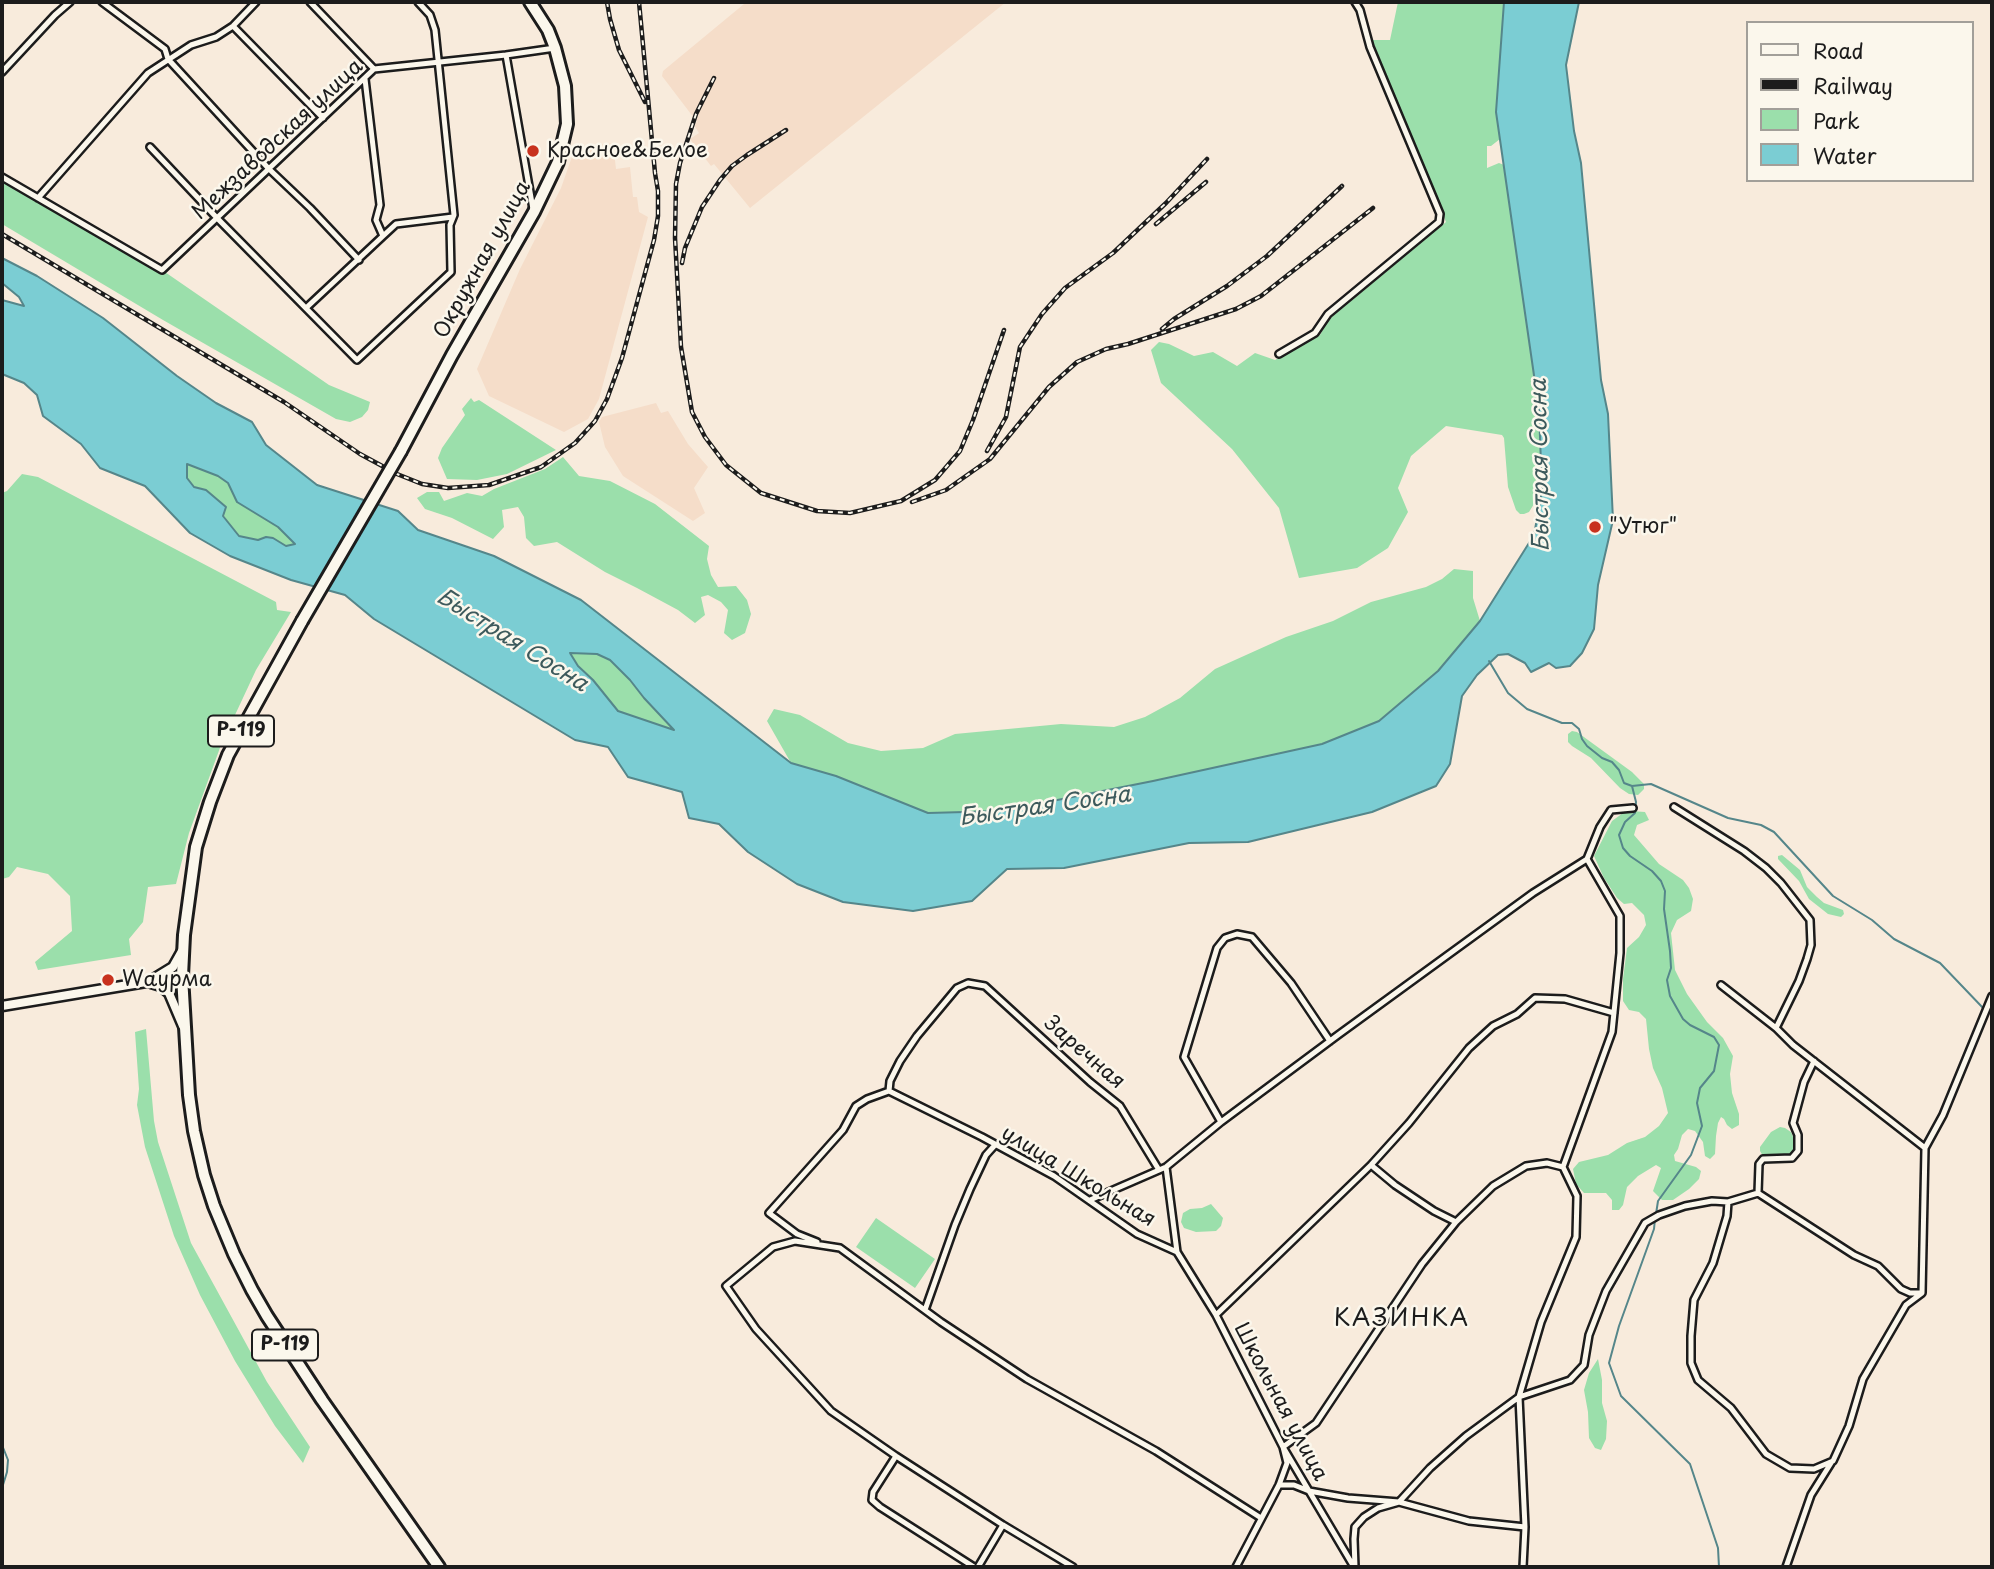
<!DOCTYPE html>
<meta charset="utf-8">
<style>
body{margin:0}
#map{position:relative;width:1994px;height:1569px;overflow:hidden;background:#f8ebdc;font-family:"Playpen Sans",sans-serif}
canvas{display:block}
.frame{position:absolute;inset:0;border:4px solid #1c1c1c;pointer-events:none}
.legend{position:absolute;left:1746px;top:21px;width:228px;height:161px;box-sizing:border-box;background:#fbf7ec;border:2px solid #a29f99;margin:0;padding:9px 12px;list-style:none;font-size:21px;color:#1c1c1c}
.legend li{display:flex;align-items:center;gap:14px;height:35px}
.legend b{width:35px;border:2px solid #a29f99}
</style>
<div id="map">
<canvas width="1994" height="1569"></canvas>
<div class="frame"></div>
<ul class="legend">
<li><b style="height:9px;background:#fbf7ec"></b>Road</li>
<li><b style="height:9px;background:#1c1c1c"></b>Railway</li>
<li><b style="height:19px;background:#9bdfab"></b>Park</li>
<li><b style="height:19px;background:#7bcdd3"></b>Water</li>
</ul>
</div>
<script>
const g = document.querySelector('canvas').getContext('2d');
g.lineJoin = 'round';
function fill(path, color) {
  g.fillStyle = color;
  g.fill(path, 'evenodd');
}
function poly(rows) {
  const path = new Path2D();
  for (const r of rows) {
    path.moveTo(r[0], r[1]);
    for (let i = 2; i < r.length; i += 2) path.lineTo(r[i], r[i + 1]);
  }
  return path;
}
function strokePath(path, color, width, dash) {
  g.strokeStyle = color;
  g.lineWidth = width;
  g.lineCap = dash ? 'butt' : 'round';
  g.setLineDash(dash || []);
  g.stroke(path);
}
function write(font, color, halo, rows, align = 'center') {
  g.font = font + ' "Playpen Sans",sans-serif';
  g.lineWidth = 5;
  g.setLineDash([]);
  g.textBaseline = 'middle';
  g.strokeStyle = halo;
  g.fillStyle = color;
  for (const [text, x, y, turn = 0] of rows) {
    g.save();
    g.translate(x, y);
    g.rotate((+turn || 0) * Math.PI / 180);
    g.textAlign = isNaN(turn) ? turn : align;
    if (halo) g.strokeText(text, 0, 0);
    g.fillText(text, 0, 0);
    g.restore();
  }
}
fill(poly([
 [742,2,1006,2,750,208,714,164,711,166,690,139,699,133,694,125,697,122,662,76,663,71,744,4],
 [613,143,616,169,630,167,633,197,637,197,639,212,648,217,599,399,588,419,564,432,489,396,477,369,520,269,561,188,575,148],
 [656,403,661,413,668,411,688,444,708,467,694,488,705,513,693,521,623,476,605,447,599,422,602,417]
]), '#f5ddc9');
fill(poly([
 [1398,2,1504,2,1496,111,1500,139,1491,146,1487,146,1487,168,1499,163,1504,165,1539,410,1542,491,1529,512,1524,514,1520,514,1516,510,1508,487,1504,438,1502,435,1446,426,1411,456,1398,488,1408,512,1388,548,1357,568,1299,578,1279,508,1232,449,1161,383,1151,350,1159,342,1169,344,1194,356,1213,352,1237,366,1255,353,1275,360,1320,335,1328,320,1446,222,1370,40,1390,40],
 [2,177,162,270,329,385,370,402,368,410,362,417,350,422,336,419,163,320,2,224],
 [471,398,474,402,479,400,556,450,507,474,477,480,447,479,438,458,442,448,465,415,462,409],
 [563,457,579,476,610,481,655,504,709,546,707,559,711,575,718,587,736,586,747,600,751,614,745,633,732,640,724,633,728,610,721,602,708,595,701,597,705,615,695,623,678,610,637,588,605,572,557,542,534,546,526,538,524,517,518,507,502,510,504,527,493,539,452,518,425,509,417,498,427,492,439,492,444,501,467,493,482,496,494,489,545,469],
 [186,463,218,476,228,483,238,502,279,527,296,544,286,547,273,538,266,537,258,540,239,536,228,522,206,490,194,487,187,478],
 [22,474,38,477,276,602,277,610,291,612,256,670,221,745,189,833,176,884,148,887,143,922,129,939,131,955,38,970,35,962,72,931,70,896,48,874,17,867,9,877,2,879,2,493,7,491],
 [1454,569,1473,571,1473,598,1480,621,1438,671,1379,721,1322,744,1153,781,1002,811,928,813,836,776,791,763,767,721,774,709,800,715,848,743,881,751,923,748,955,734,1061,724,1114,727,1145,717,1180,698,1215,669,1286,637,1333,621,1371,602,1426,587,1442,579],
 [570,652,597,654,610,660,630,680,644,698,675,731,618,711,593,680,578,666],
 [1572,731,1577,732,1632,772,1644,784,1644,789,1638,795,1629,794,1620,788,1591,758,1572,746,1568,742,1568,734],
 [1631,811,1645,812,1649,820,1637,825,1634,835,1659,864,1683,880,1689,888,1693,899,1691,911,1677,920,1671,933,1675,970,1687,994,1707,1022,1723,1038,1733,1056,1730,1074,1732,1093,1739,1114,1739,1125,1732,1129,1727,1125,1724,1119,1721,1117,1718,1123,1716,1136,1715,1154,1710,1159,1705,1156,1703,1142,1695,1131,1688,1129,1682,1135,1678,1149,1674,1155,1675,1161,1696,1167,1701,1171,1699,1179,1689,1189,1673,1200,1662,1200,1653,1191,1661,1168,1656,1165,1638,1176,1627,1187,1623,1205,1619,1210,1612,1210,1612,1200,1606,1193,1584,1193,1576,1184,1573,1169,1579,1162,1608,1155,1627,1143,1645,1137,1659,1126,1668,1113,1662,1088,1653,1068,1649,1049,1646,1019,1639,1012,1629,1010,1623,1001,1623,979,1627,948,1639,937,1646,925,1644,915,1632,903,1624,904,1617,898,1604,878,1594,856,1612,821,1623,813],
 [1782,855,1800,870,1807,887,1817,897,1824,903,1843,910,1844,914,1841,917,1828,914,1809,899,1799,881,1778,859,1778,856],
 [146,1029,154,1121,158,1142,191,1243,267,1382,310,1447,303,1463,275,1426,235,1361,200,1295,174,1236,145,1147,137,1105,139,1089,135,1032],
 [1780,1127,1785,1128,1791,1132,1795,1141,1796,1148,1793,1152,1790,1155,1763,1156,1760,1151,1760,1147,1771,1132],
 [1211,1204,1223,1218,1221,1226,1216,1231,1196,1232,1184,1228,1181,1222,1183,1213,1190,1209,1202,1208],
 [876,1218,935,1259,915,1288,856,1247],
 [1598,1359,1602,1380,1602,1403,1607,1421,1606,1439,1601,1450,1595,1448,1589,1438,1588,1412,1584,1390,1589,1373]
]), '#9bdfab');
const water = poly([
 [1504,2,1579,2,1566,65,1574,131,1581,163,1601,380,1608,414,1613,520,1598,585,1594,629,1582,653,1570,666,1556,668,1549,663,1531,672,1525,663,1508,654,1498,655,1477,675,1462,696,1450,764,1436,786,1372,812,1248,842,1189,843,1064,868,1007,869,972,901,913,911,843,902,797,884,748,852,719,824,689,818,682,792,628,777,608,747,575,740,374,619,345,595,291,580,230,556,190,533,145,486,100,468,81,444,43,416,37,395,24,383,2,374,2,300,24,306,19,297,2,283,2,258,37,276,103,318,177,376,216,403,252,422,266,445,317,485,398,511,418,530,494,556,581,600,791,763,836,776,928,813,1002,811,1153,781,1322,744,1379,721,1438,671,1480,621,1534,535,1542,491,1539,410,1496,112,1504,2],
 [187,464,218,476,228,483,237,502,278,527,295,544,286,546,273,538,266,537,258,540,239,536,223,516,226,507,206,490,194,487,187,478,187,464],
 [570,653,597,654,610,660,630,680,644,698,674,730,618,711,593,680,578,666,570,653]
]);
fill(water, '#7bcdd3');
strokePath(water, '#55868a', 2);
strokePath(poly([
 [1489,661,1508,693,1527,709,1562,723,1572,723,1579,729,1582,739,1587,746,1602,758,1612,762,1619,770,1624,783,1632,786,1651,784,1728,818,1761,825,1774,832,1833,896,1872,920,1894,939,1940,963,1984,1009],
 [1632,786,1636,802,1635,813,1625,822,1619,835,1623,848,1630,856,1652,871,1661,881,1665,891,1664,909,1670,951,1671,968,1667,980,1670,996,1683,1019,1690,1025,1714,1037,1719,1045,1714,1071,1700,1088,1697,1103,1702,1126,1691,1155,1658,1201,1656,1214],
 [1655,1219,1654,1229,1619,1326,1609,1363,1621,1396,1690,1464,1718,1548,1719,1567],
 [2,1445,8,1460,7,1472,2,1488]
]), '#55868a', 2);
const street = poly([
 [102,2,165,49,168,59,269,169,310,208,359,260],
 [310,2,374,69],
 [233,26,323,118],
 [506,55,533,209],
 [2,72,55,15,70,2],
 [150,147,217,218,357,360,451,272,450,225,454,215,435,30,430,15,418,2],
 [2,177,162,270,374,69,506,55,555,48],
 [38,198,148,73,191,45,216,37,233,26,256,2],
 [383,236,396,224,453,217],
 [306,308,383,236,376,220,380,205,365,79],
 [1279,354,1315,333,1328,314,1439,222,1440,214,1370,47,1360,10,1355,2],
 [1674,807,1744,851,1766,868,1781,883,1810,920,1811,945,1807,959,1799,981,1776,1028],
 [1721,985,1776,1028,1793,1045,1925,1148],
 [1814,1061,1804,1082,1793,1123,1798,1135,1798,1151,1792,1158,1763,1159,1759,1164,1758,1193,1728,1202,1727,1216,1713,1263,1694,1300,1691,1336,1691,1363,1698,1380,1731,1408,1766,1454,1790,1468,1814,1469,1833,1461,1849,1426,1863,1379,1906,1305,1922,1293,1925,1148,1943,1115,1992,996],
 [889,1091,890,1081,900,1061,917,1036,957,988,968,983,985,986,1090,1082,1120,1106,1159,1170],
 [889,1091,982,1137,1054,1176,1137,1234,1177,1252],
 [1221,1122,1184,1057,1217,948,1225,938,1237,934,1252,937,1291,983,1330,1041],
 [1371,1165,1395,1185,1434,1211,1456,1222],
 [1166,1167,1177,1252,1216,1315,1283,1447,1354,1567],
 [1758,1193,1854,1255,1878,1266,1901,1289,1910,1293,1920,1293],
 [1090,1200,1166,1167,1221,1122,1338,1035,1533,893,1587,859,1600,827,1611,810,1633,808],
 [817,1242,797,1234,769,1213,843,1130,856,1106,867,1099,889,1091],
 [925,1310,955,1225,970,1189,986,1155,995,1145],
 [1216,1315,1371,1165,1409,1123,1469,1048,1493,1026,1517,1014,1535,998,1565,999,1614,1013],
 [896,1456,873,1492,872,1500,880,1507,974,1567],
 [1279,1485,1294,1485,1309,1491,1348,1498,1399,1502,1430,1468,1466,1436,1519,1397,1570,1380,1584,1365,1589,1335,1606,1291,1645,1223,1659,1215,1685,1206,1712,1201,1728,1202],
 [978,1567,1003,1525],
 [1073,1567,1003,1525,896,1456,831,1411,756,1329,726,1286,773,1247,795,1241,840,1248,941,1322,1027,1379,1156,1451,1261,1518],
 [1236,1567,1279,1485,1287,1463,1283,1447,1316,1423,1422,1264,1456,1222,1493,1186,1526,1166,1547,1163,1563,1167],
 [1355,1567,1354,1539,1355,1527,1364,1517,1378,1508,1399,1502,1469,1521,1525,1527],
 [1523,1567,1525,1527,1519,1397,1541,1322,1576,1237,1577,1196,1563,1167,1612,1032,1620,953,1620,916,1587,859],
 [1786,1567,1811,1495,1831,1463]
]);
const secondary = poly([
 [155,978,173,967,182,951],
 [151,983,161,986,169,993,183,1026],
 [2,1006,182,976]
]);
const highway = poly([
 [401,451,452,355,534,212,558,162,567,124,565,86,555,48,548,30,530,2],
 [302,621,228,755,210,802,196,847,184,935,182,976,189,1095,194,1131,204,1175,214,1206,234,1254,252,1290,267,1316,322,1400,439,1567]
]);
strokePath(street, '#1c1c1c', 10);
strokePath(secondary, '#1c1c1c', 13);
strokePath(highway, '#1c1c1c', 16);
strokePath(street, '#fbf7ec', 5);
strokePath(secondary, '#fbf7ec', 8);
strokePath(highway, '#fbf7ec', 10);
const rail = poly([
 [607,2,610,19,619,50,645,102],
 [714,78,696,114,680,163,676,184,675,238,681,347,692,412,705,437,726,465,761,493,817,511,850,513,901,501,935,480,960,451,973,420,1004,330],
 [1156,224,1206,182],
 [2,234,284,402,360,454,397,474,422,484,448,488,489,485,541,467,575,443,595,421,607,399,622,358,654,240,658,216,658,191,655,173,639,2],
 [682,263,685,248,702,207,720,180,732,166,747,155,786,130],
 [1162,329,1174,319,1227,286,1267,256,1342,186],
 [987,451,1006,417,1020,347,1042,314,1065,288,1113,253,1166,203,1207,159],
 [912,502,946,490,990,459,1049,387,1077,362,1106,349,1128,344,1236,309,1261,296,1373,208]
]);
strokePath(rail, '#1c1c1c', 4.5);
strokePath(rail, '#fbf7ec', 2, [5]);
const highwayBridge = poly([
 [302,621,401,451]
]);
strokePath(highwayBridge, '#1c1c1c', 16, []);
strokePath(highwayBridge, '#fbf7ec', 10);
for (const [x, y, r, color] of [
 [533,151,7,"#c8321e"],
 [1595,527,7,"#c8321e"],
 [108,980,7,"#c8321e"]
]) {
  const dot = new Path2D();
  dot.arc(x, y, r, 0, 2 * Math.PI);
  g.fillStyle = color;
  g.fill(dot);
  strokePath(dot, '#fbf7ec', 2.5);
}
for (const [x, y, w] of [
 [241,731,66],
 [285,1345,66]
]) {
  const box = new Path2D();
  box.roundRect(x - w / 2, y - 15.5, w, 31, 5);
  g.fillStyle = '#fbf7ec';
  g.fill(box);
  strokePath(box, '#1c1c1c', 2);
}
write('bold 19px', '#1c1c1c', null, [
 ["Р-119",241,731],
 ["Р-119",285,1345]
]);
write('21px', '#1c1c1c', '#fbf7ec', [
 ["Межзаводская улица",278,140,-43],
 ["Окружная улица",483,260,-61],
 ["Заречная",1084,1053,41],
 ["улица Школьная",1078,1177,31],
 ["Школьная улица",1280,1402,62]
]);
write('21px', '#1c1c1c', '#fbf7ec', [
 ["Красное&Белое",547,151],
 ["\"Утюг\"",1609,527],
 ["Wаурма",122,980]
], 'left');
write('italic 23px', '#3d5a5c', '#fbf7ec', [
 ["Быстрая Сосна",1541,465,-91],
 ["Быстрая Сосна",512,641,32],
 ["Быстрая Сосна",1045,807,-8]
]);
g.letterSpacing = '2px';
write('24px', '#1c1c1c', '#fbf7ec', [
 ["КАЗИНКА",1402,1319]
]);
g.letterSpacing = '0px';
</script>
